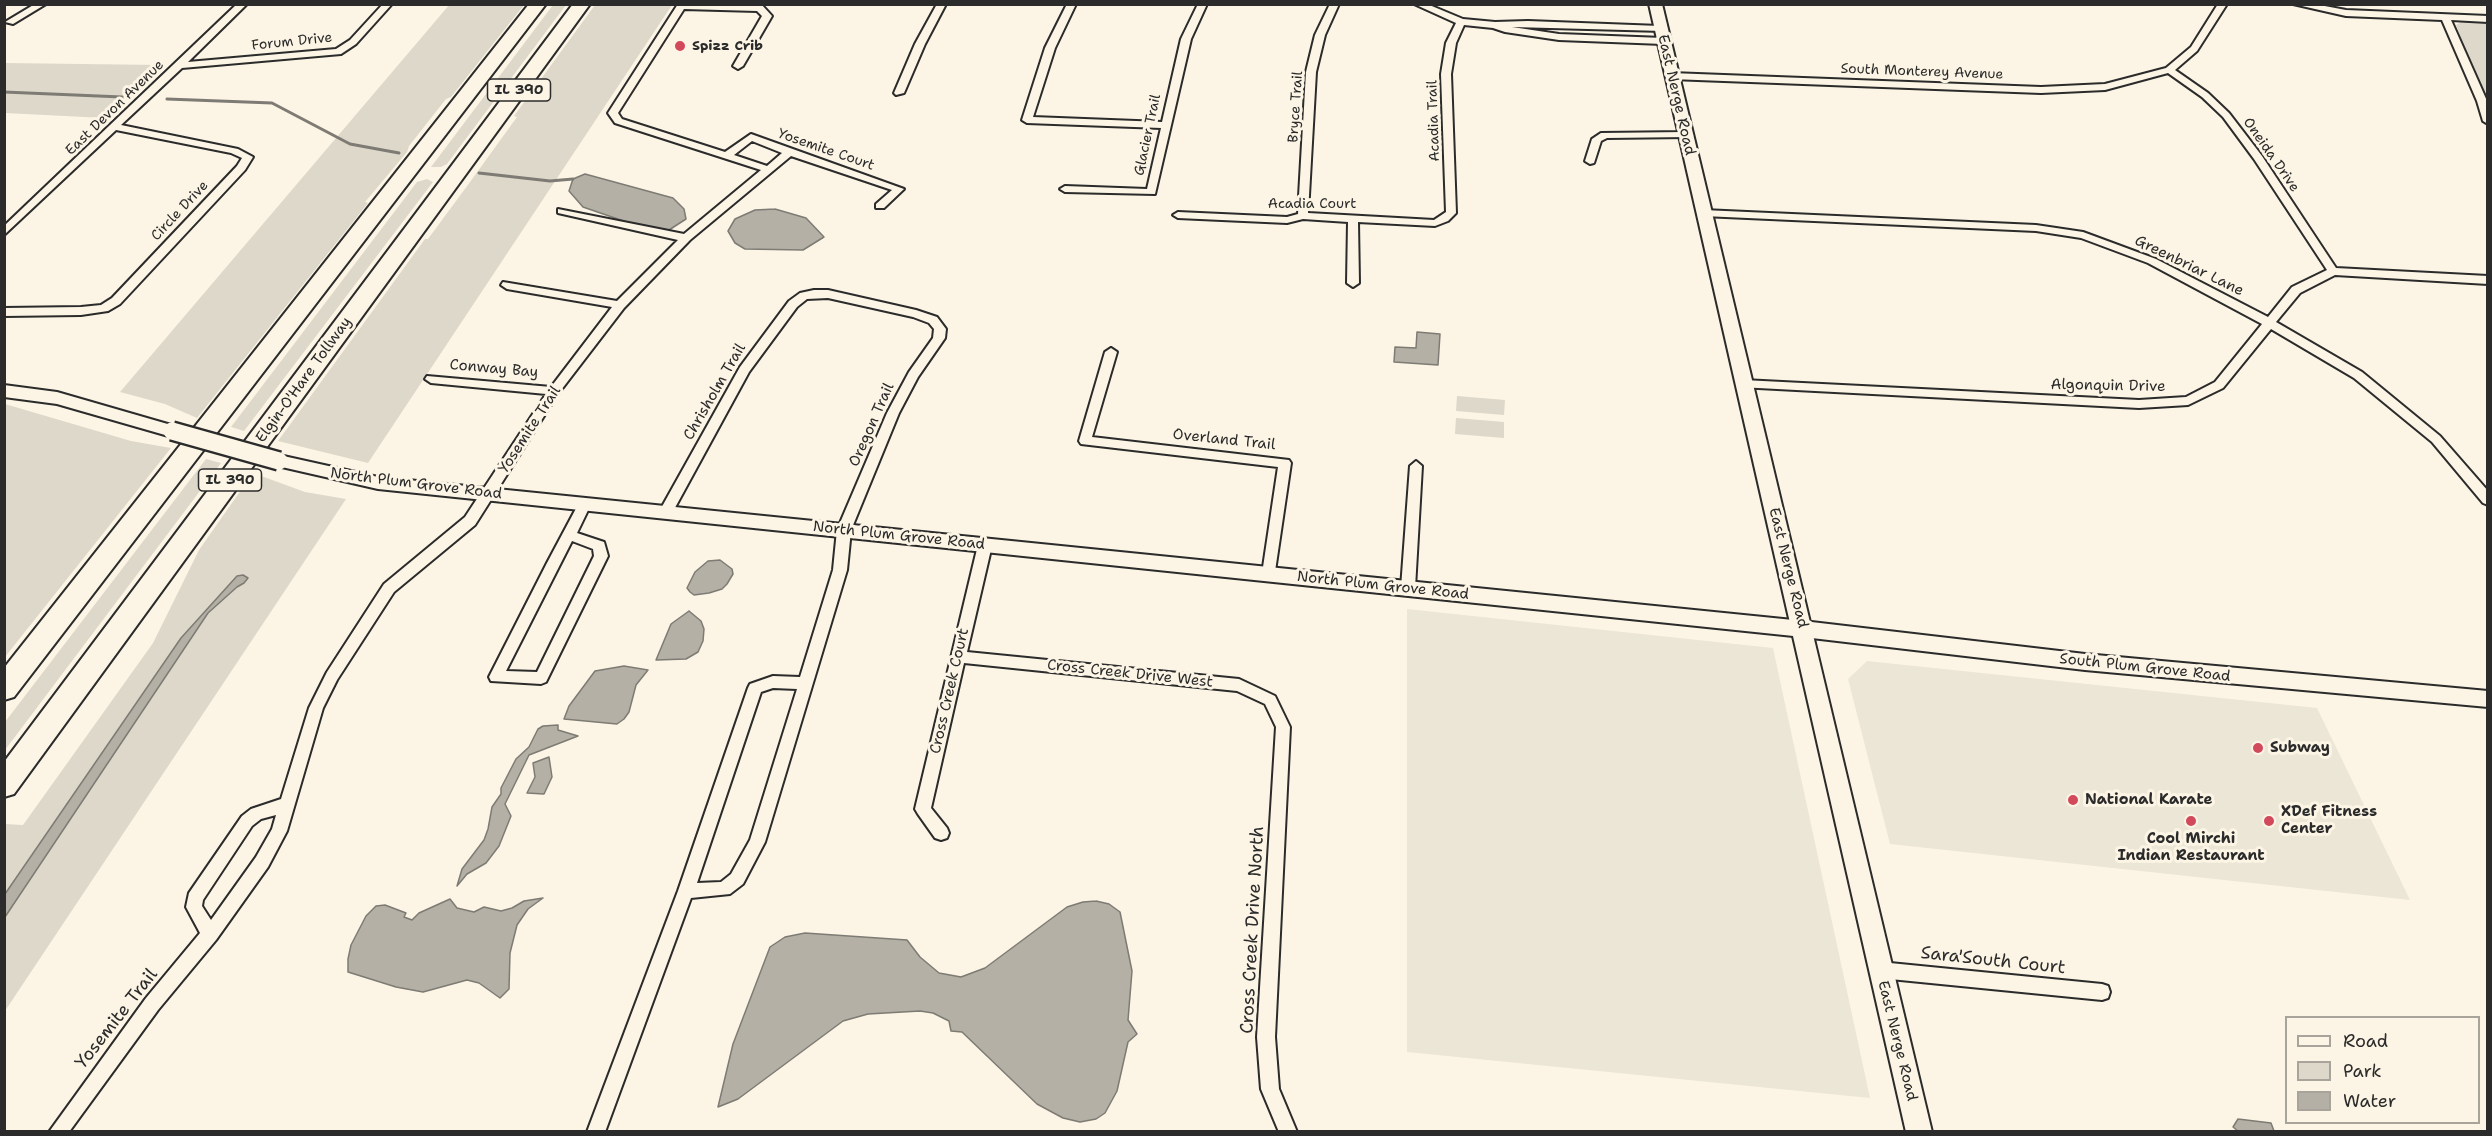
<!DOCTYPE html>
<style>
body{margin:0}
#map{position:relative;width:2492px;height:1136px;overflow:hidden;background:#fcf5e5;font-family:"Shantell Sans",sans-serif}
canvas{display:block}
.frame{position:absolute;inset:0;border:6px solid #2b2b2b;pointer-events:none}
.legend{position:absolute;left:2285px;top:1016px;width:195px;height:108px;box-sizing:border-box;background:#fcf5e5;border:2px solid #a8a49b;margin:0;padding:8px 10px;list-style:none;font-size:18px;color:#2b2b2b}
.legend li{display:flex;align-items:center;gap:12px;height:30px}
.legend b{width:30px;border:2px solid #a8a49b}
</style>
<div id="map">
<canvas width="2492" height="1136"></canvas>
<div class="frame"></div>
<ul class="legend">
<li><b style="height:8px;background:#fcf5e5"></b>Road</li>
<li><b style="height:16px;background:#ded8ca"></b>Park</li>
<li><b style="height:16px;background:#b4b0a5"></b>Water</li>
</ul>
</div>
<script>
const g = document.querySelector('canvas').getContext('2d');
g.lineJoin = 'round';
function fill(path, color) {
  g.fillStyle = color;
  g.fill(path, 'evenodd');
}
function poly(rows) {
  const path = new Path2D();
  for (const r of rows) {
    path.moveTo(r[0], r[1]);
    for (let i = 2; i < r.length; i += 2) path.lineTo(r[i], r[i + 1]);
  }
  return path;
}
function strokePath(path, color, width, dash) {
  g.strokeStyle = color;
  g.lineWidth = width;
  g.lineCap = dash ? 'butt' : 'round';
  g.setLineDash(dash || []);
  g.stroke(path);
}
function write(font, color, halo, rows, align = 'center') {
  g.font = font + ' "Shantell Sans",sans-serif';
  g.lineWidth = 6;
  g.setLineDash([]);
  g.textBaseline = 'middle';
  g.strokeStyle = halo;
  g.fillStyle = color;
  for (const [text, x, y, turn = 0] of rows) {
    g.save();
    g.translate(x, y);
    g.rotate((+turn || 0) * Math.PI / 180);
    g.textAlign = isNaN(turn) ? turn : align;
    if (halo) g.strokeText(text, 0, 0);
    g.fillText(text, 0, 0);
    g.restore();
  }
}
fill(poly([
 [1407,609,1773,648,1870,1098,1407,1052],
 [1867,661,2317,708,2410,900,1890,844,1848,679]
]), '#ece6d7');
fill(poly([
 [450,4,524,5,451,97,446,99,409,146,407,152,365,202,368,203,197,418,165,404,120,392],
 [553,5,566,5,447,164,441,167,431,167],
 [595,5,672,5,368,463,278,441,425,239,428,239,470,182,517,117,514,116],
 [2487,21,2487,98,2482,93,2456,25,2461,22],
 [5,63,160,65,104,118,5,113],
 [427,179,433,182,244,431,231,427,417,182],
 [1457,396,1505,400,1504,415,1456,411],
 [5,404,131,441,171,448,5,657],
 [1456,418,1504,422,1504,438,1455,434],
 [206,459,221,463,5,750,5,722],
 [253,473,305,492,346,499,5,1011,5,824,23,825,153,643,199,550]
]), '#ded8ca');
const water = poly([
 [585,174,673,198,684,209,686,219,669,230,641,227,583,207,569,191,573,179,585,174],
 [775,209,806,218,824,237,803,250,745,249,735,243,728,231,735,219,755,210,775,209],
 [1417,332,1440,334,1438,365,1394,362,1395,347,1416,348,1417,332],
 [720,560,732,569,733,574,727,584,722,589,709,593,694,595,690,592,687,588,695,572,708,561,720,560],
 [243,575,248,578,244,583,237,587,208,613,5,917,5,894,181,638,237,576,243,575],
 [689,611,701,621,704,629,703,641,698,652,686,659,656,660,671,624,689,611],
 [624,666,648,670,636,685,629,712,624,719,617,724,564,719,569,706,595,671,624,666],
 [558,725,558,730,578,736,529,755,505,804,511,816,499,846,486,863,467,874,457,886,462,869,484,840,488,829,492,807,501,794,501,788,516,759,529,747,538,729,543,726,558,725],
 [549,757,552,777,544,794,527,793,535,777,533,763,549,757],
 [543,898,528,909,517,925,510,953,509,989,500,998,479,983,467,980,423,992,396,987,348,972,348,959,351,945,366,916,376,906,385,905,406,913,404,917,412,920,419,913,450,899,457,908,474,912,484,907,501,911,512,908,524,901,543,898],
 [1096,901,1109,904,1120,912,1132,971,1128,1020,1137,1034,1128,1042,1117,1091,1105,1113,1096,1119,1080,1122,1063,1118,1037,1104,962,1032,951,1031,949,1021,933,1013,920,1011,868,1014,843,1021,738,1099,718,1107,733,1044,770,947,785,937,805,933,907,940,920,957,939,973,961,977,985,968,1067,907,1083,902,1096,901],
 [2238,1119,2271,1123,2274,1131,2238,1131,2233,1127,2238,1119]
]);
fill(water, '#b4b0a5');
strokePath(water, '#7d7b74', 1.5);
strokePath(poly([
 [4,92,122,97],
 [167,99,272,103,350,144,399,153],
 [479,173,550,181,573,179]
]), '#7d7b74', 3);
const minor = poly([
 [35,4,46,4,13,24,5,22,35,4],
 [237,4,247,4,188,62,336,49,350,40,383,4,392,4,356,44,341,54,182,68,121,125,238,149,253,157,245,170,120,304,108,311,81,315,4,316,4,308,81,307,101,305,112,298,237,166,242,158,231,153,116,130,4,235,4,226,237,4],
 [678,4,761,4,772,16,743,66,738,69,733,66,762,16,757,11,684,9,618,113,622,119,725,152,751,134,904,189,884,208,876,208,876,204,892,190,791,156,690,240,624,308,558,394,475,525,394,592,337,680,323,708,287,831,268,867,216,940,158,1010,69,1132,49,1132,146,998,200,933,186,907,189,893,242,816,251,809,281,799,309,708,327,672,384,584,465,517,546,394,431,383,425,379,427,376,551,387,612,307,507,289,501,285,503,282,617,301,678,240,558,213,558,209,684,234,761,170,615,123,608,113,678,4],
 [752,141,782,153,767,166,734,155,752,141],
 [276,815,272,829,256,857,211,920,202,906,203,900,252,826,261,819,276,815],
 [937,4,946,4,925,44,904,93,896,95,894,93,915,44,937,4],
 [1067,4,1076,4,1055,48,1033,117,1162,122,1181,39,1198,4,1207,4,1191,39,1155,194,1065,192,1060,189,1065,186,1147,189,1161,128,1027,123,1022,120,1045,48,1067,4],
 [1330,4,1339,4,1325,35,1316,72,1308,213,1434,220,1446,212,1441,74,1446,43,1456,23,1414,4,1427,4,1463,19,1495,22,1528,21,1660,26,1663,27,1663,31,1512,27,1559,34,1663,38,1668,41,1663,44,1559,40,1505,32,1493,28,1464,25,1456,43,1451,74,1456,213,1448,221,1435,226,1358,222,1359,283,1353,287,1347,283,1348,222,1303,219,1287,223,1178,218,1173,215,1178,212,1287,217,1298,214,1306,72,1315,35,1330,4],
 [2218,4,2227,4,2197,51,2175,70,2208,93,2229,113,2262,156,2336,268,2488,276,2488,284,2335,275,2300,293,2276,322,2362,372,2440,436,2488,491,2488,505,2483,503,2432,442,2354,378,2271,329,2223,388,2188,405,2139,408,1739,387,1737,384,1739,381,1743,380,2139,400,2186,397,2215,382,2262,324,2148,263,2081,238,2036,231,1703,216,1698,213,1703,210,2036,225,2083,232,2156,259,2268,317,2292,287,2327,270,2254,159,2223,117,2202,97,2168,73,2105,90,2041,93,1671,79,1666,76,1671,73,2041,87,2105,84,2166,68,2191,47,2218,4],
 [2293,4,2314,4,2346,10,2488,16,2488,22,2451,20,2487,101,2488,124,2483,121,2477,101,2442,20,2346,16,2293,4],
 [1685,132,1689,133,1689,137,1607,138,1601,141,1594,163,1590,164,1585,161,1592,139,1601,133,1685,132],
 [814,290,828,290,916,310,937,317,946,329,945,338,918,377,899,413,851,530,847,570,765,842,743,884,730,894,691,898,605,1132,587,1132,678,891,748,688,750,684,773,676,800,677,833,570,837,530,887,413,909,372,933,338,934,329,929,323,913,317,828,298,807,299,797,307,749,372,671,515,661,515,659,512,740,367,789,301,800,293,814,290],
 [773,688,797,689,750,840,731,874,721,882,697,883,761,692,773,688],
 [1111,348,1117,352,1092,437,1289,460,1291,463,1274,578,1269,579,1264,578,1262,574,1278,467,1081,444,1079,441,1105,352,1111,348],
 [1416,461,1422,466,1415,588,1413,592,1408,593,1403,592,1401,588,1410,466,1416,461],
 [585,499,591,504,577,533,604,542,608,556,546,682,541,684,491,681,489,677,547,563,580,501,585,499],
 [572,541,593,549,594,556,537,672,506,671,572,541],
 [985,540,992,545,967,652,1239,679,1275,696,1290,727,1275,1037,1279,1089,1297,1132,1279,1132,1261,1089,1257,1037,1276,727,1265,704,1237,691,964,663,931,808,947,828,949,833,947,838,941,840,935,838,918,814,915,809,978,545,985,540],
 [1880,962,2102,984,2108,986,2110,992,2108,998,2102,1000,1880,978,1874,976,1872,970,1874,964,1880,962]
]);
const tertiary = poly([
 [4,385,57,392,178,427,180,431,178,435,172,437,57,404,4,397,4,385],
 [279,455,378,477,1803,621,2085,654,2488,691,2488,707,2085,670,1803,637,378,489,273,465,271,461,273,457,279,455]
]);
const secondary = poly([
 [1649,4,1662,4,1932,1132,1906,1132,1649,4]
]);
const motorway = poly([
 [529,4,546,4,14,697,4,700,4,668,529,4],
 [573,4,590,4,14,794,4,797,4,762,573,4]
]);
strokePath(minor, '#2b2b2b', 4);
strokePath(tertiary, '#2b2b2b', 4);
strokePath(secondary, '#2b2b2b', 4);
strokePath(motorway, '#2b2b2b', 4);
fill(minor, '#fcf5e5');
fill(tertiary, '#fcf5e5');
fill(secondary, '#fcf5e5');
fill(motorway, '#fcf5e5');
const tertiaryBridge = poly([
 [172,431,279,461]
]);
strokePath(tertiaryBridge, '#2b2b2b', 22, []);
strokePath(tertiaryBridge, '#fcf5e5', 17);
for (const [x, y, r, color] of [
 [680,46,6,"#d1495b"],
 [2258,748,6,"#d1495b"],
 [2073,800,6,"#d1495b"],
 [2191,821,6,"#d1495b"],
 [2269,821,6,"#d1495b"]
]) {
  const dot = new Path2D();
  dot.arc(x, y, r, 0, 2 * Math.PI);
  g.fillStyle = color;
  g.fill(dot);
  strokePath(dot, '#fcf5e5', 2);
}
write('14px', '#2b2b2b', '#fcf5e5', [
 ["Forum Drive",292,42,-6],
 ["South Monterey Avenue",1922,72,2],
 ["Bryce Trail",1296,107,-86],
 ["East Devon Avenue",115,108,-44],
 ["Acadia Trail",1434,121,-92],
 ["Glacier Trail",1148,135,-78],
 ["Yosemite Court",826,150,19],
 ["Oneida Drive",2271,155,55],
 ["Acadia Court",1312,204],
 ["Circle Drive",180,211,-47]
]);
write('bold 14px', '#2b2b2b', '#fcf5e5', [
 ["Spizz Crib",692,46]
], 'left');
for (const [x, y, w] of [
 [519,90,63],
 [230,480,63]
]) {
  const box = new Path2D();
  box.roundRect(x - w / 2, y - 11, w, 22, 4.5);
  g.fillStyle = '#fcf5e5';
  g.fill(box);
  strokePath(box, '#2b2b2b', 1.5);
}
write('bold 14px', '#2b2b2b', null, [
 ["IL 390",519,90],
 ["IL 390",230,480]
]);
write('15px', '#2b2b2b', '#fcf5e5', [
 ["East Nerge Road",1676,95,77],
 ["Greenbriar Lane",2189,266,26],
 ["Conway Bay",494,369,5],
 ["Elgin-O'Hare Tollway",304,380,-54],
 ["Algonquin Drive",2108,386,1],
 ["Chrisholm Trail",715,392,-60],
 ["Oregon Trail",872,425,-66],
 ["Yosemite Trail",530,430,-57],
 ["Overland Trail",1224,440,6],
 ["North Plum Grove Road",416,484,7],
 ["North Plum Grove Road",899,536,6],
 ["East Nerge Road",1788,568,76],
 ["North Plum Grove Road",1383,586,6],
 ["South Plum Grove Road",2145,668,6],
 ["Cross Creek Drive West",1130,674,6],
 ["Cross Creek Court",950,691,-77],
 ["East Nerge Road",1897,1041,76]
]);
write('bold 15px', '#2b2b2b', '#fcf5e5', [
 ["Subway",2270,748],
 ["National Karate",2085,800],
 ["XDef Fitness",2281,812],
 ["Center",2281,829],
 ["Cool Mirchi",2191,839,"center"],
 ["Indian Restaurant",2191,856,"center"]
], 'left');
write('18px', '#2b2b2b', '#fcf5e5', [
 ["Cross Creek Drive North",1253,930,-87],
 ["Sara'South Court",1993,961,6],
 ["Yosemite Trail",117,1019,-52]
]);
</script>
